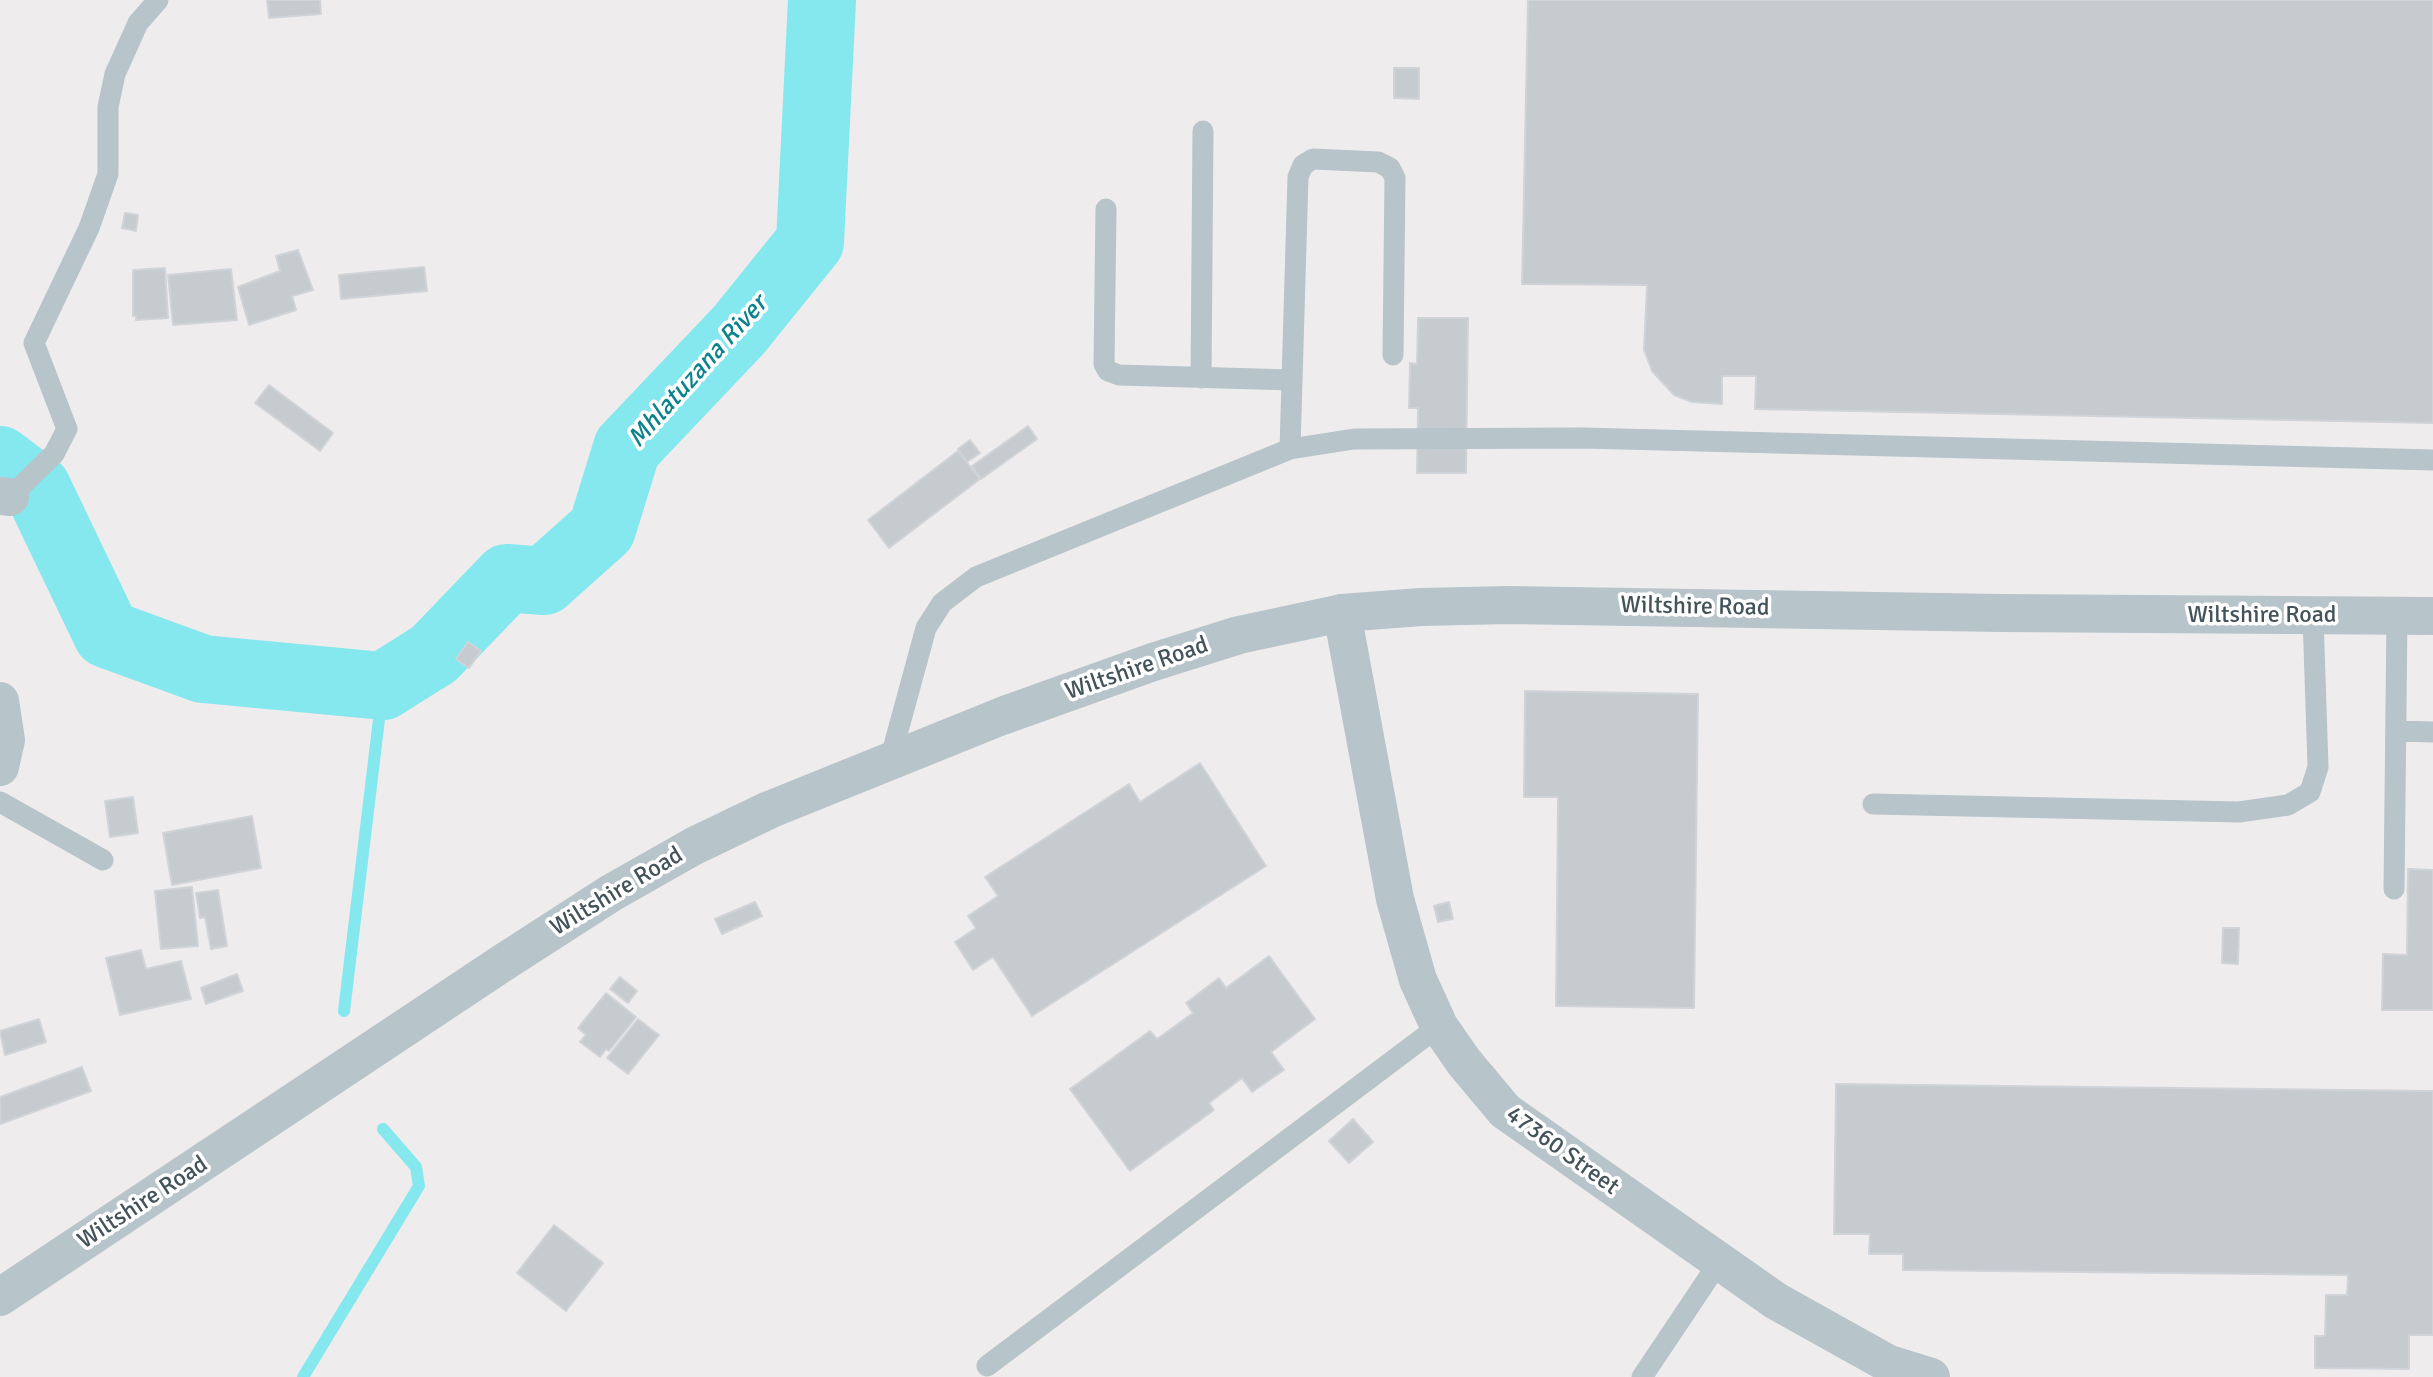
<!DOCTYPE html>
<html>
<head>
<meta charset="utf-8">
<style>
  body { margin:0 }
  canvas { display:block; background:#efeced }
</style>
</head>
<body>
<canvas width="2433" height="1377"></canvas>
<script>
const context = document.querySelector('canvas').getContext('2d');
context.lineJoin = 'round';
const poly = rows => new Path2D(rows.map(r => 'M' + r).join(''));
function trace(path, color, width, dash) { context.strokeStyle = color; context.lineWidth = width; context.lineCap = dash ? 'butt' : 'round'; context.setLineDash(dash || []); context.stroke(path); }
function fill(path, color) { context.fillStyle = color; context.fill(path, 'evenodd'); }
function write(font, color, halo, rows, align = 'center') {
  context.font = font + ' Signika,sans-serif'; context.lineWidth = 7; context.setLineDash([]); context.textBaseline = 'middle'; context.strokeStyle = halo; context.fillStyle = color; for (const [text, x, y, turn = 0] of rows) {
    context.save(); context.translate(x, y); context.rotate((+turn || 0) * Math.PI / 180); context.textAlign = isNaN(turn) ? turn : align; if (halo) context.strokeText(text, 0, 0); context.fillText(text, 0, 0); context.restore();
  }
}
const stream = poly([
  [344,1011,383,686],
  [303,1377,419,1186,416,1167,383,1129]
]);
const river = poly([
  [0,460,37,488,107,634,203,669,383,686,434,654,507,578,544,581,602,529,627,448,739,330,810,242,822,0]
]);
const building = poly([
  [267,0,320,0,321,14,269,18,267,0],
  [1528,0,2433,0,2433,423,1755,409,1756,376,1722,376,1722,404,1692,402,1674,395,1652,371,1644,350,1647,285,1522,284,1528,0],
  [1394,68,1419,68,1419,99,1394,98,1394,68],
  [125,213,138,215,136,231,122,228,125,213],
  [298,250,313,290,292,296,296,310,249,325,238,287,280,271,276,256,298,250],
  [424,267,427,291,341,299,339,275,424,267],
  [165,268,168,318,136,320,136,316,133,316,133,270,165,268],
  [231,269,237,320,173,325,168,275,231,269],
  [1418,318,1468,318,1466,473,1417,473,1418,408,1409,408,1410,363,1417,364,1418,318],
  [269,385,333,433,320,451,255,403,269,385],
  [1028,426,1037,439,981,479,972,466,1028,426],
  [970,440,980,453,967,462,958,449,970,440],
  [958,451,980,479,889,548,868,520,958,451],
  [468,642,481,651,469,668,456,659,468,642],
  [1525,691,1698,694,1694,1008,1556,1006,1558,797,1524,797,1525,691],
  [1200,763,1266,866,1032,1016,993,957,973,970,955,942,976,928,968,916,998,896,985,877,1129,784,1140,802,1200,763],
  [133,797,138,833,110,837,105,801,133,797],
  [252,816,261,868,172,885,163,833,252,816],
  [2408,869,2433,870,2433,1010,2382,1010,2383,954,2407,955,2408,869],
  [192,887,198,946,161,949,155,891,192,887],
  [218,890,227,946,211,949,205,917,200,918,196,893,218,890],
  [755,902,762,916,722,934,715,919,755,902],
  [1449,902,1453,919,1438,922,1434,906,1449,902],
  [2223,928,2239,928,2238,964,2222,963,2223,928],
  [141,950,146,969,181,961,191,999,120,1015,106,958,141,950],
  [1269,956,1315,1019,1271,1052,1284,1070,1252,1092,1242,1078,1209,1103,1214,1110,1130,1171,1070,1089,1150,1031,1157,1039,1193,1013,1186,1003,1219,978,1226,988,1269,956],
  [237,974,243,991,206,1004,201,988,237,974],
  [620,977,637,991,628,1003,610,989,620,977],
  [606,993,636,1017,609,1051,606,1049,600,1057,580,1042,586,1035,578,1028,606,993],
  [39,1019,46,1042,5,1055,0,1031,39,1019],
  [638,1019,659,1035,628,1074,607,1058,638,1019],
  [82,1067,91,1091,0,1124,0,1097,82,1067],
  [1836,1084,2433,1091,2433,1335,2409,1335,2409,1369,2315,1368,2315,1336,2325,1336,2326,1295,2347,1295,2348,1275,1903,1270,1903,1254,1869,1254,1870,1234,1834,1234,1836,1084],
  [1353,1119,1373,1142,1349,1163,1329,1141,1353,1119],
  [554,1225,603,1263,566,1311,517,1273,554,1225]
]);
const service = poly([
  [1106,209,1104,364,1108,371,1119,375,1292,380],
  [1201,378,1203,131],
  [1290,449,1298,177,1303,165,1313,159,1378,162,1390,168,1395,178,1393,355],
  [10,497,54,454,67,429,34,343,89,228,108,174,108,107,115,74,138,23,158,0],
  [2396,731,2433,732],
  [890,760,926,628,942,603,976,577,1290,449,1354,439,1583,438,2433,460],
  [0,802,103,860],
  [1873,804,2239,812,2288,805,2310,792,2318,767,2313,616],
  [2394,889,2397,616],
  [987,1366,1439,1026],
  [1642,1377,1719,1262]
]);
const minor = poly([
  [0,496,10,497],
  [1342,613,1395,899,1418,980,1439,1026,1464,1062,1505,1111,1776,1301,1889,1364,1931,1377],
  [0,701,6,740,0,767]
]);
const tertiary = poly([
  [0,1297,504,962,611,893,694,846,769,810,1002,716,1153,662,1239,635,1342,613,1421,607,1508,605,2001,613,2433,616]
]);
const streetNames = [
  ["Wiltshire Road",1695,607,1],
  ["Wiltshire Road",2262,616],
  ["Wiltshire Road",1137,669,-19],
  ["Wiltshire Road",617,892,-31],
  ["47360 Street",1562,1151,36],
  ["Wiltshire Road",143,1203,-33]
];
const waterNames = [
  ["Mhlatuzana River",698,372,-48]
];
trace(stream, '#84e8ee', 12);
trace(river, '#84e8ee', 68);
fill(building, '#c6cbd0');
trace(building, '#d0d4d9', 2);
trace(service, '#b7c4ca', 21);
trace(minor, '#b7c4ca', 38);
trace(tertiary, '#b7c4ca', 38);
write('24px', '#44535a', '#fff', streetNames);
write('italic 26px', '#0a838b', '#fff', waterNames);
</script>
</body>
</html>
